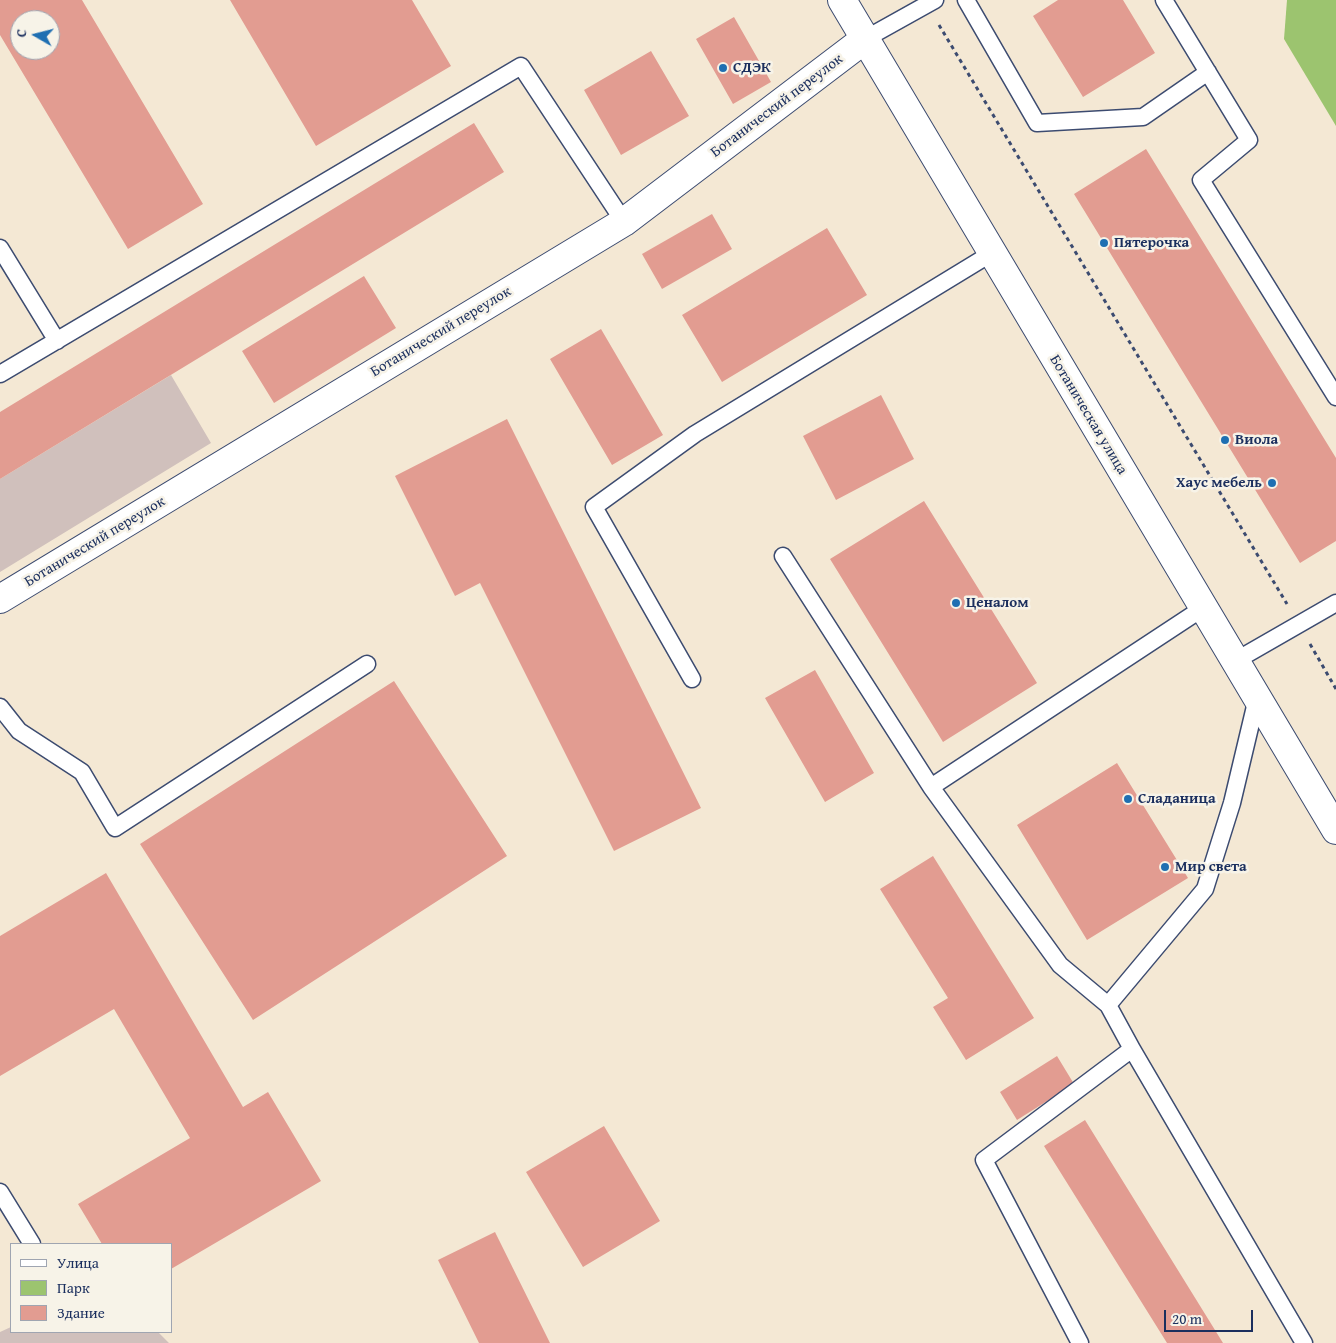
<!DOCTYPE html>
<html>
<head>
<meta charset="utf-8">
<style>
  body { margin:0 }
  #map { position:relative; width:1336px; height:1343px; overflow:hidden; background:#f4e8d4; font-family:"Gentium Book Plus",serif }
  canvas { display:block }
  .legend { position:absolute; left:10px; top:1243px; width:162px; height:90px; box-sizing:border-box; background:#f7f3e8; border:1px solid #9fa5b1; margin:0; padding:6px 9px; list-style:none; font-size:15px; color:#1b2f5e }
  .legend li { display:flex; align-items:center; gap:10px; height:25px }
  .legend b { width:25px; border:1px solid #9fa5b1 }
  .north { position:absolute; left:10px; top:10px; width:50px; height:50px; box-sizing:border-box; background:#f7f3e8; border:1px solid #9fa5b1; border-radius:50%; rotate:278deg; font-size:14px; font-weight:700; line-height:20px; text-align:center; color:#1b2f5e }
  .north::after { content:''; display:block; margin:auto; width:18px; height:22px; background:#1f6fb2; clip-path:polygon(50% 0,100% 100%,50% 72%,0 100%) }
  .scale { position:absolute; left:1164px; top:1310px; width:89px; height:22px; box-sizing:border-box; border:2px solid #1b2f5e; border-top:0; padding-left:6px; font-size:15px; line-height:18px; white-space:nowrap; color:#1b2f5e; -webkit-text-stroke:4px #f7f3e8; paint-order:stroke }
</style>
</head>
<body>
<div id="map">
<canvas width="1336" height="1343"></canvas>
<ul class="legend">
<li><b style="height:6px;background:#fff"></b>Улица</li>
<li><b style="height:14px;background:#9cc46f"></b>Парк</li>
<li><b style="height:14px;background:#e29c91"></b>Здание</li>
</ul>
<div class="north">С</div>
<div class="scale">20 m</div>
</div>
<script>
const context = document.querySelector('canvas').getContext('2d');
context.lineJoin = 'round';
function fill(path, color) { context.fillStyle = color; context.fill(path, 'evenodd'); }
const poly = rows => new Path2D(rows.map(r => 'M' + r).join(''));
function trace(path, color, width, dash) { context.strokeStyle = color; context.lineWidth = width; context.lineCap = dash ? 'butt' : 'round'; context.setLineDash(dash || []); context.stroke(path); }
function write(font, color, halo, rows, align = 'center') {
  context.font = font + ' "Gentium Book Plus",serif'; context.lineWidth = 5; context.setLineDash([]); context.textBaseline = 'middle'; context.strokeStyle = halo; context.fillStyle = color; for (const [text, x, y, turn = 0] of rows) {
    context.save(); context.translate(x, y); context.rotate((+turn || 0) * Math.PI / 180); context.textAlign = isNaN(turn) ? turn : align; if (halo) context.strokeText(text, 0, 0); context.fillText(text, 0, 0); context.restore();
  }
}
const industrial = poly([
  [171,375,211,443,0,572,0,479],
  [11,1327,11,1332,158,1332,169,1343,0,1343,0,1332]
]);
const green = poly([
  [1287,0,1336,0,1336,126,1284,39]
]);
const building = poly([
  [0,0,82,0,203,204,128,249,0,35],
  [20,20,50,20,50,50,20,50],
  [230,0,412,0,451,66,316,146],
  [1058,0,1123,0,1155,53,1083,97,1033,16],
  [734,17,771,82,733,104,696,39],
  [651,51,689,116,621,155,584,90],
  [474,123,504,172,0,479,0,412],
  [1146,149,1336,458,1336,541,1300,563,1074,194],
  [712,214,732,249,662,289,642,254],
  [827,228,867,295,722,382,682,315],
  [364,276,396,328,274,403,242,351],
  [601,329,663,435,612,465,550,359],
  [881,395,914,459,836,500,803,436],
  [507,419,701,808,614,851,480,583,455,596,395,476],
  [924,501,1037,683,943,742,830,559],
  [815,670,874,773,825,802,765,698],
  [394,681,507,856,253,1020,140,844],
  [1117,763,1188,878,1087,940,1017,825],
  [933,856,1034,1018,966,1060,933,1007,948,998,880,889],
  [106,873,243,1107,268,1092,321,1181,171,1269,171,1244,102,1244,78,1204,190,1138,114,1009,0,1076,0,936],
  [1057,1056,1074,1084,1017,1120,1000,1092],
  [1085,1120,1223,1343,1167,1343,1044,1146],
  [604,1126,660,1221,583,1267,526,1172],
  [495,1232,550,1343,479,1343,438,1260]
]);
const path = poly([
  [939,25,1287,604],
  [1310,644,1336,689]
]);
const service = poly([
  [966,0,1037,123,1143,117,1208,72],
  [1164,0,1249,140,1201,180,1336,397],
  [865,39,935,0],
  [0,248,57,341],
  [0,374,521,66,624,222],
  [783,556,931,787,1203,608],
  [1235,661,1336,603],
  [692,679,594,507,695,434,992,253],
  [1257,698,1232,803,1205,889,1108,1005,1132,1049,1304,1343],
  [0,707,19,731,82,772,115,828,367,664],
  [931,787,1060,965,1108,1005],
  [0,1192,32,1244],
  [1080,1343,984,1160,1132,1049]
]);
const minor = poly([
  [0,599,624,222,865,39]
]);
const tertiary = poly([
  [842,0,1336,830]
]);
const markers = [
  [723,68,5,"#1f6fb2"],
  [1104,243,5,"#1f6fb2"],
  [1225,440,5,"#1f6fb2"],
  [1272,483,5,"#1f6fb2"],
  [956,603,5,"#1f6fb2"],
  [1128,799,5,"#1f6fb2"],
  [1165,867,5,"#1f6fb2"]
];
const poiNames = [
  ["СДЭК",733,68],
  ["Пятерочка",1114,243],
  ["Виола",1235,440],
  ["Хаус мебель",1262,483,"right"],
  ["Ценалом",966,603],
  ["Сладаница",1138,799],
  ["Мир света",1175,867]
];
const streetNames = [
  ["Ботанический переулок",777,106,-37],
  ["Ботанический переулок",441,332,-31],
  ["Ботаническая улица",1088,415,59],
  ["Ботанический переулок",95,542,-31]
];
fill(industrial, '#d0c0bc');
fill(green, '#9cc46f');
fill(building, '#e29c91');
trace(service, '#3c4b70', 19);
trace(minor, '#3c4b70', 30);
trace(tertiary, '#3c4b70', 30);
trace(path, '#3c4b70', 3, [4, 4]);
trace(service, '#fff', 16);
trace(minor, '#fff', 28);
trace(tertiary, '#fff', 28);
for (const [x, y, r, color] of markers) { const dot = new Path2D(); dot.arc(x, y, r, 0, 2 * Math.PI); context.fillStyle = color; context.fill(dot); trace(dot, '#f7f3e8', 2); }
write('bold 15px', '#1b2f5e', '#f7f3e8', poiNames, 'left');
write('15px', '#1b2f5e', '#f7f3e8', streetNames);
</script>
</body>
</html>
